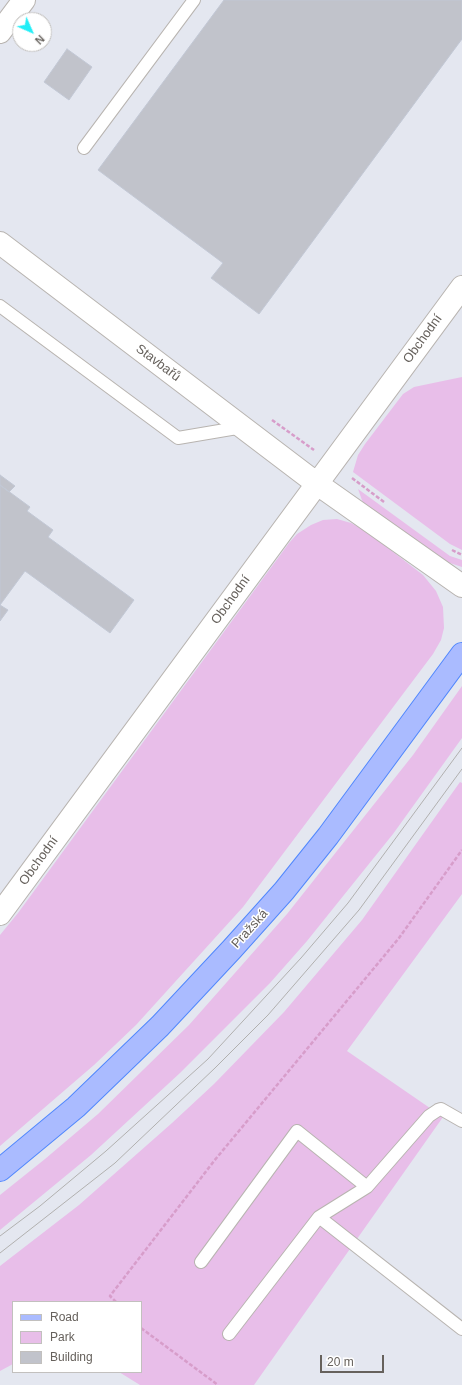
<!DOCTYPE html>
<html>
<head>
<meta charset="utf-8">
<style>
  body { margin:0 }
  #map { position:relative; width:462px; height:1385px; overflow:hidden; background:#e4e7f0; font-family:Helvetica,sans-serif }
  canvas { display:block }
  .legend { position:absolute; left:12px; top:1301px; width:130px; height:72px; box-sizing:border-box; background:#fff; border:1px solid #c2c0be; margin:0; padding:5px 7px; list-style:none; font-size:12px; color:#66615c }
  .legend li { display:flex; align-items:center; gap:8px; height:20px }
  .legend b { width:20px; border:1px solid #c2c0be }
  .north { position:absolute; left:12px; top:12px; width:40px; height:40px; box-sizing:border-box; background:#fff; border:1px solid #c2c0be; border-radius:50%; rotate:135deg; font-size:11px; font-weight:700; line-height:16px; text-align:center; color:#66615c }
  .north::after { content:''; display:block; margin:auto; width:14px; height:18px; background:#22eef7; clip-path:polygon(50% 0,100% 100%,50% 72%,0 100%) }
  .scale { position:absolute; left:320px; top:1355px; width:64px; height:18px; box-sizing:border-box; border:2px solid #66615c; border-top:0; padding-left:5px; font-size:12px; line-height:14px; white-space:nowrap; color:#66615c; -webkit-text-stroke:3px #fff; paint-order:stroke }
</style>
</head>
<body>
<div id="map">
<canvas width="462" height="1385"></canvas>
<ul class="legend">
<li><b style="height:5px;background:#abf"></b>Road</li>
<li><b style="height:11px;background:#e8bee9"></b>Park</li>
<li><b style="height:11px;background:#c1c3cb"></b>Building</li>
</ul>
<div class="north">N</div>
<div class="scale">20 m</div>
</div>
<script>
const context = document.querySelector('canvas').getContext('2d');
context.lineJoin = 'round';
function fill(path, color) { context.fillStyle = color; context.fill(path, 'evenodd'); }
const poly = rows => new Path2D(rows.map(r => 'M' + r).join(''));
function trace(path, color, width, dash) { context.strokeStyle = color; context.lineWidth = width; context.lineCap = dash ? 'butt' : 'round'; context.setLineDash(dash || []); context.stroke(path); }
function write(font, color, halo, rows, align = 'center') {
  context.font = font + ' Helvetica,sans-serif'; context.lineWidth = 3; context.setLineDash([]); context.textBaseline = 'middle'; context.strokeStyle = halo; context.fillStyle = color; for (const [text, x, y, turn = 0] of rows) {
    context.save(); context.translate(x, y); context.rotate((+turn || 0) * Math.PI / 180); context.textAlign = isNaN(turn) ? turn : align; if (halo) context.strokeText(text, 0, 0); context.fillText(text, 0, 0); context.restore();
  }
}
const green = poly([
  [462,377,462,550,450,544,353,472,358,455,365,444,403,394,414,387],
  [358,489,450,556,462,560,462,567,444,561,363,503],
  [337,519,351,523,366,531,423,575,436,591,443,607,444,628,441,640,433,654,243,907,136,1025,94,1065,0,1146,0,935,18,913,289,543,297,534,311,525,323,520],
  [462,686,462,738,393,834,307,941,270,983,180,1073,91,1155,0,1230,0,1195,45,1159,98,1114,189,1025,287,914,413,755],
  [460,782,462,783,462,894,347,1051,443,1117,254,1385,140,1385,119,1372,141,1372,141,1302,13,1302,13,1364,0,1371,0,1266,79,1205,172,1123,214,1084,284,1012,362,920]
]);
const building = poly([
  [224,0,462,0,462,39,259,314,211,278,223,263,98,170,224,0],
  [67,49,92,67,69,100,44,82,67,49],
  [0,475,15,486,9,492,0,485,0,475],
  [0,485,30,507,27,511,53,530,48,537,134,600,110,633,25,571,0,605,0,485],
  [0,605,8,610,0,621,0,605]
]);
const path = poly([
  [272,420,314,450],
  [352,478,384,502],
  [452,550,462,555],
  [116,1302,110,1296,214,1161,399,938,462,850],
  [141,1328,218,1385]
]);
const service = poly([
  [84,148,194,0],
  [0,306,178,438,243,427],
  [319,1217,462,1329],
  [201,1262,297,1131,367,1187],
  [229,1334,319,1217,367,1187,429,1116,438,1110,441,1109,462,1121]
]);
const minor = poly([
  [0,32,24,0],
  [0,243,316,483,462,586],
  [0,914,462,287]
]);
const primary = poly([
  [0,1170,76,1107,160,1026,232,949,284,891,328,836,462,654]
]);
const tram = poly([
  [0,1236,40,1206,106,1151,208,1059,301,958,348,903,462,748],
  [0,1253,115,1163,215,1068,268,1015,359,910,462,769]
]);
const streetNames = [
  ["Obchodní",423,339,-54],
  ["Stavbařů",158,363,37],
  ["Obchodní",231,600,-54],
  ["Obchodní",39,861,-54],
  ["Pražská",250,929,-48]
];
fill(green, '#e8bee9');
fill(building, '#c1c3cb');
trace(building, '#c2c8d5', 1);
trace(service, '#b8b4b0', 14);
trace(minor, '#b8b4b0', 24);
trace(primary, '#5087fd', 24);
trace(path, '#d79dca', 2.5, [4, 2]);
trace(service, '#fff', 12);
trace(minor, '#fff', 22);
trace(primary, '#abf', 22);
trace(tram, '#b1b0af', 1);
write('13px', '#66615c', '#fff', streetNames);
</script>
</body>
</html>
